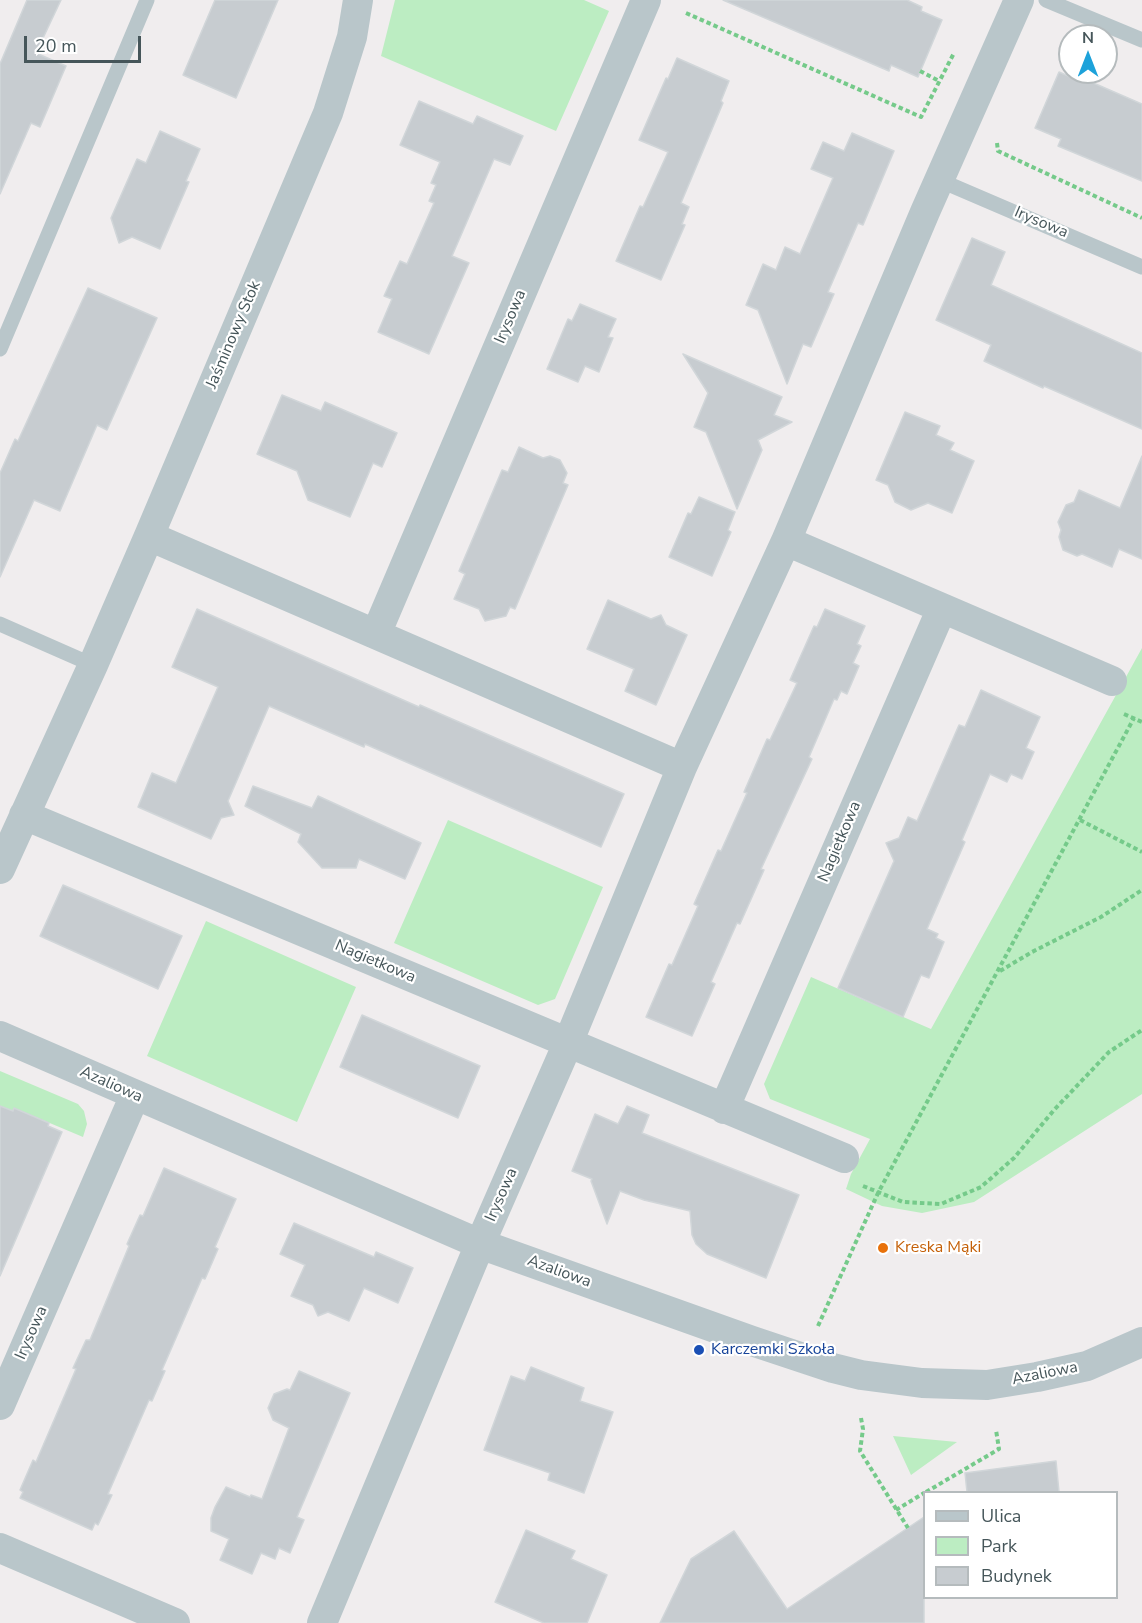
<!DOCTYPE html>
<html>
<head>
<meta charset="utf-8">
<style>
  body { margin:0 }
  #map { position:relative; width:1142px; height:1623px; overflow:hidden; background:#f0edee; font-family:"Nunito Sans",sans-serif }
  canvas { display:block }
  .legend { position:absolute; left:923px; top:1491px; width:195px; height:108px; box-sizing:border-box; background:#fff; border:2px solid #b5bbbd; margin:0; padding:8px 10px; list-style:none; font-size:18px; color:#46565a }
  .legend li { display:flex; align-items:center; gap:12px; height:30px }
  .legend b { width:30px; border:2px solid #b5bbbd }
  .north { position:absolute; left:1058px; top:24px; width:60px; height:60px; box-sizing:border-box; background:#fff; border:2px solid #b5bbbd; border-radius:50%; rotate:0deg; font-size:16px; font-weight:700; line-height:24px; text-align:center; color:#46565a }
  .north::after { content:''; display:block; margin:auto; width:21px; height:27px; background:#1da2da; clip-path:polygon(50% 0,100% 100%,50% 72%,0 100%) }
  .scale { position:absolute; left:24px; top:36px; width:117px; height:27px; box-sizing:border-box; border:3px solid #46565a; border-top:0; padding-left:8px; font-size:18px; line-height:21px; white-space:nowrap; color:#46565a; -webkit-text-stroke:4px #fff; paint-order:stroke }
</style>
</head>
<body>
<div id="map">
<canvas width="1142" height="1623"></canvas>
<ul class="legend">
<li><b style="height:8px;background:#b9c6ca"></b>Ulica</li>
<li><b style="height:16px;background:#bcedc2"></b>Park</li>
<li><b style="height:16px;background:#c7ccd0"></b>Budynek</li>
</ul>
<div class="north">N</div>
<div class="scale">20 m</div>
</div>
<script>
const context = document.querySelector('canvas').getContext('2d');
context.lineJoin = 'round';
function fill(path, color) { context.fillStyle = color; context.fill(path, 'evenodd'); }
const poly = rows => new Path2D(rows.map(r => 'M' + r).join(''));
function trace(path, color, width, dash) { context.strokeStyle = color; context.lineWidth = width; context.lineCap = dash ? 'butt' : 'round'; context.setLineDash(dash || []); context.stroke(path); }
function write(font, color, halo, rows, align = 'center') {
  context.font = font + ' "Nunito Sans",sans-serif'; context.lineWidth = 4.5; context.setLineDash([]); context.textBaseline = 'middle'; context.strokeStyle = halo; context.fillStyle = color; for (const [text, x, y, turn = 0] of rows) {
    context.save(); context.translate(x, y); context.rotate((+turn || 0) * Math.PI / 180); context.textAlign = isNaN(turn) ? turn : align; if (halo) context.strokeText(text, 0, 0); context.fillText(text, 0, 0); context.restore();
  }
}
const green = poly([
  [395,0,584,0,609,11,556,131,381,56],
  [1142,648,1142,1094,974,1202,922,1213,882,1206,846,1189,851,1174,870,1139,770,1099,764,1084,811,977,931,1029],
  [448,820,603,887,555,999,538,1005,394,943],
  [206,921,356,987,297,1122,147,1056],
  [0,1071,78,1104,84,1111,87,1124,83,1137,14,1108,13,1111,0,1106],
  [893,1436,957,1442,911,1475]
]);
const building = poly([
  [27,0,61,0,36,53,66,66,40,127,31,123,0,194,0,64,27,0],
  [215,0,278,0,236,98,183,75,215,0],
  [723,0,907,0,922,7,921,11,942,20,918,77,891,65,889,71,723,0],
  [677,58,729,81,721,101,723,103,681,203,689,207,682,224,685,225,661,280,616,261,640,206,643,207,668,152,639,140,666,78,668,79,677,58],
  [1059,72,1080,81,1082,78,1142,104,1142,181,1058,146,1061,139,1035,128,1059,72],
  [419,101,473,124,477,116,523,136,510,165,494,159,452,256,469,263,429,354,378,332,392,299,384,296,400,261,407,264,434,203,429,201,436,185,431,183,440,162,400,145,419,101],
  [160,131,200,149,186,181,189,182,160,249,132,237,119,243,111,218,137,159,146,163,160,131],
  [852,133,894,151,863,225,858,223,828,292,834,294,811,347,803,344,787,384,758,310,746,305,763,264,776,270,785,247,800,254,833,178,811,169,823,142,844,151,852,133],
  [972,238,1005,252,991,285,1142,353,1142,429,1044,386,1043,388,984,361,991,345,936,320,972,238],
  [88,288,157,318,107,430,97,425,60,511,34,500,0,577,0,473,15,439,18,441,88,288],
  [580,304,616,319,608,337,613,338,599,372,585,366,578,382,547,369,568,319,572,321,580,304],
  [683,354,782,397,774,415,792,422,758,440,762,450,737,509,706,432,694,427,708,393,683,354],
  [282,395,321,411,325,402,397,433,382,467,373,463,350,517,308,500,297,471,257,454,282,395],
  [905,412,940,426,936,435,954,443,950,450,974,461,952,513,928,503,911,510,895,502,888,485,876,480,905,412],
  [519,447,543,458,550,456,560,460,567,473,563,483,568,485,515,609,510,607,506,616,485,621,479,609,454,599,465,574,459,571,502,470,508,472,519,447],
  [1142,456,1142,559,1119,549,1112,567,1082,554,1077,556,1063,550,1059,537,1061,530,1058,522,1066,505,1074,502,1079,490,1120,508,1142,456],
  [699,497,735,512,728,530,731,532,712,576,669,557,688,513,691,514,699,497],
  [608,600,651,619,661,615,666,625,687,635,656,705,625,691,634,669,587,649,608,600],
  [197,609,419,707,420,705,624,794,601,847,365,744,364,747,269,706,228,801,234,815,221,818,211,839,138,807,152,773,176,783,218,687,172,667,197,609],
  [825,609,865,626,857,644,861,646,853,663,859,666,847,694,841,691,837,700,834,699,809,757,812,759,761,869,764,870,740,924,737,923,711,982,715,984,692,1036,646,1017,669,964,672,965,698,906,694,904,718,850,721,851,747,793,744,792,767,739,770,740,797,683,790,680,814,626,817,627,825,609],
  [981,690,1040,717,1026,748,1034,752,1022,779,1011,774,1007,782,990,774,962,840,965,842,927,929,938,934,936,938,944,942,929,978,921,975,903,1017,838,988,894,861,886,843,899,838,908,817,917,821,959,725,965,727,981,690],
  [253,786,312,808,318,796,421,843,405,879,359,859,356,868,322,868,298,842,301,834,245,806,253,786],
  [63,885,182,936,158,989,40,936,63,885],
  [362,1015,480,1066,458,1118,340,1067,362,1015],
  [0,1106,13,1111,14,1108,49,1123,48,1126,62,1132,0,1276,0,1106],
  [627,1106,649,1115,642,1133,799,1195,766,1278,707,1254,696,1244,692,1235,690,1211,644,1200,620,1191,607,1224,591,1181,592,1179,572,1171,595,1114,618,1124,627,1106],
  [164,1168,236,1199,215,1247,218,1249,205,1279,202,1278,162,1370,165,1371,152,1401,149,1400,108,1494,112,1495,98,1525,95,1523,92,1530,20,1498,23,1492,20,1490,33,1460,36,1462,76,1369,73,1368,86,1340,90,1340,129,1246,127,1244,140,1215,143,1216,164,1168],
  [294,1223,374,1257,376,1252,413,1268,398,1303,364,1288,349,1321,328,1312,318,1316,313,1305,291,1296,305,1265,280,1254,294,1223],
  [531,1367,584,1388,580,1401,613,1412,584,1493,548,1480,550,1473,484,1450,511,1376,525,1381,531,1367],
  [299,1371,350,1393,297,1517,304,1520,290,1553,279,1548,275,1559,261,1553,252,1574,220,1560,229,1539,211,1531,211,1518,215,1507,226,1487,250,1497,251,1495,262,1499,289,1428,273,1420,268,1408,274,1394,287,1389,290,1390,299,1371],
  [1056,1461,1059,1492,967,1492,965,1473,1056,1461],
  [924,1517,924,1623,660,1623,691,1559,734,1531,787,1609,924,1517],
  [526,1530,575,1551,571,1559,607,1575,587,1623,544,1623,495,1602,526,1530]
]);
const path = poly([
  [686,13,921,117,954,53],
  [920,71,939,81],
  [997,143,998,151,1142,218],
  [1124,714,1142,722],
  [1080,820,1142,852],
  [1000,971,1032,952,1101,917,1142,890],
  [863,1186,903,1202,941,1204,981,1187,1014,1158,1054,1110,1109,1052,1142,1030],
  [818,1326,878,1193,1134,718],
  [861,1418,863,1429,860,1451,908,1528],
  [926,1492,999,1449,996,1430],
  [896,1510,924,1493]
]);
const lane = poly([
  [1046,0,1142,40],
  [939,180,1142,267],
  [0,349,147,0],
  [0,624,93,665]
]);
const street = poly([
  [149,536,682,767],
  [786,541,1112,681],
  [376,634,646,0],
  [24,815,844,1158],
  [0,869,93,665,149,536,328,113,352,37,358,0],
  [0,1036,480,1244,752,1341,833,1368,861,1375,922,1383,987,1385,1037,1377,1087,1366,1142,1342],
  [724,1109,942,608],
  [0,1405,135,1095],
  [0,1548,175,1623],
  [322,1623,480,1244,568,1043,682,767,786,541,925,212,1019,0]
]);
const markers = [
  [883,1248,6,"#e8710a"],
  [699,1350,6,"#1a4fb4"]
];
const streetNames = [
  ["Irysowa",1041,223,23],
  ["Irysowa",511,317,-67],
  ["Jaśminowy Stok",234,335,-67],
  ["Nagietkowa",840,842,-67],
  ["Nagietkowa",375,962,23],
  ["Azaliowa",111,1085,24],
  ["Irysowa",502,1195,-66],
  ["Azaliowa",559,1272,20],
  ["Irysowa",32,1333,-66],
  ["Azaliowa",1045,1374,-11]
];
const foodNames = [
  ["Kreska Mąki",895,1248]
];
const transitNames = [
  ["Karczemki Szkoła",711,1350]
];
fill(green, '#bcedc2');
fill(building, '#c7ccd0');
trace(building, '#d1d6d9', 1.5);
trace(path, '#75ca8a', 4, [4.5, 3]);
trace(lane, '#b9c6ca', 15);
trace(street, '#b9c6ca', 30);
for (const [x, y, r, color] of markers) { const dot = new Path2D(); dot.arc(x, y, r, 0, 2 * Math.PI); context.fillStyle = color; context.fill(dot); trace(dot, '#fff', 2); }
write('16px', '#46565a', '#fff', streetNames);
write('16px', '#c56008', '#fff', foodNames, 'left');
write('16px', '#164399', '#fff', transitNames, 'left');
</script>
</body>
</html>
